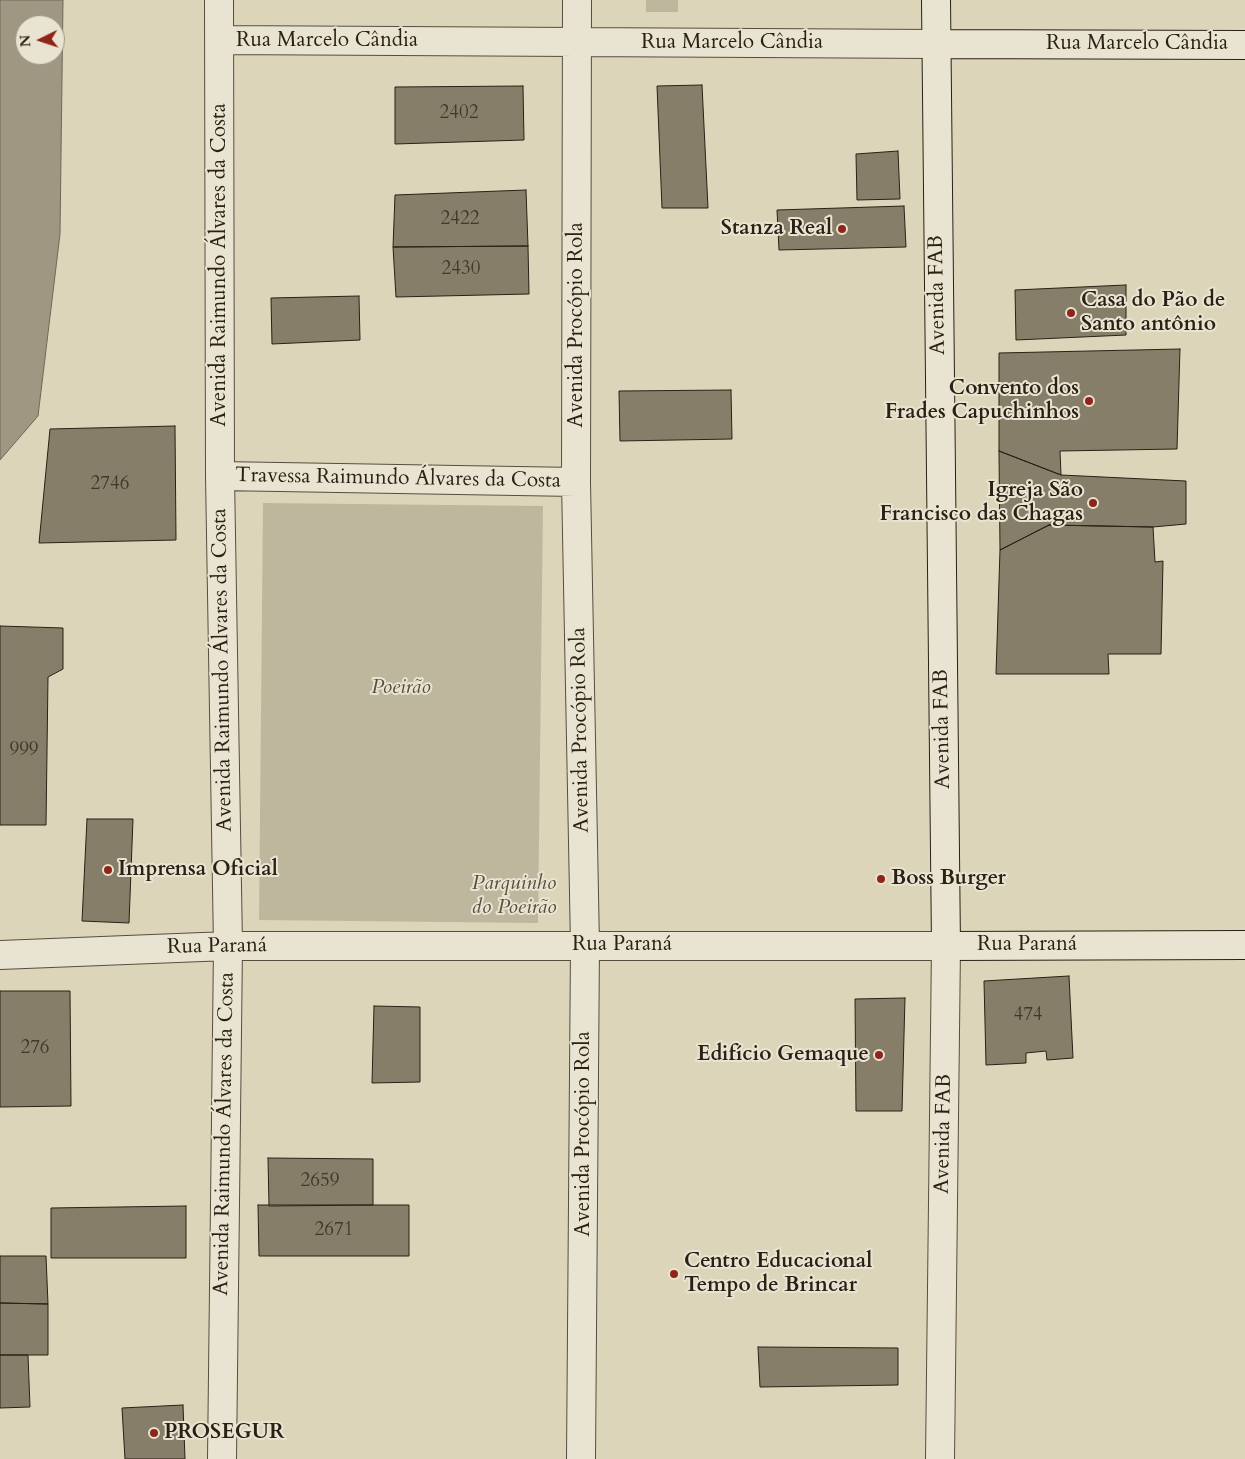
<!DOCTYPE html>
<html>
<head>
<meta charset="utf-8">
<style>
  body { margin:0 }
  #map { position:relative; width:1245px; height:1459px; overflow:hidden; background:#ddd5ba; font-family:Cardo,serif }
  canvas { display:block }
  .north { position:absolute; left:15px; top:15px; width:50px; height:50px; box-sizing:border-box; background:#e9e4d2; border:1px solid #9d9686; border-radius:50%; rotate:266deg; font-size:14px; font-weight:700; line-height:20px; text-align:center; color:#2a2014 }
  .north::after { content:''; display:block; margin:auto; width:18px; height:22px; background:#8f2418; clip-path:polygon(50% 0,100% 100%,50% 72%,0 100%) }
</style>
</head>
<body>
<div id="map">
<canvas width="1245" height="1459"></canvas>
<div class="north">N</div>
</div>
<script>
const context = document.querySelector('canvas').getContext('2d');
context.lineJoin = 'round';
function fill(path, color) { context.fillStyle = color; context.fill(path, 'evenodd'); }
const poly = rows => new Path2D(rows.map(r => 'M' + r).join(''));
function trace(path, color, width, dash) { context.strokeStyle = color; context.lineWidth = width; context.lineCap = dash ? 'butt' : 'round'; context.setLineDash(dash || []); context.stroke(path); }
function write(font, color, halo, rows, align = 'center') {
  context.font = font + ' Cardo,serif'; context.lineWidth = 4; context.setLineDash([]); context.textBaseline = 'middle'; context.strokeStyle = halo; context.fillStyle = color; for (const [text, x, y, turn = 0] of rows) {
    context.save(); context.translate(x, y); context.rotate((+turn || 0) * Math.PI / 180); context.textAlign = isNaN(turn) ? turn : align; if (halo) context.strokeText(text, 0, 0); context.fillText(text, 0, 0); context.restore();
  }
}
const green = poly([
  [646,0,792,0,678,0,678,12,646,12],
  [263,503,543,506,538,923,259,920]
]);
const water = poly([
  [0,0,63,0,60,234,38,416,0,460,0,0],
  [25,25,55,25,55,55,25,55,25,25]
]);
const building = poly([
  [702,85,708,208,662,208,657,86,702,85],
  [523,86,524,140,395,144,395,87,523,86],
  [898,151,900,199,857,200,856,154,898,151],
  [526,190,528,246,393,247,395,195,526,190],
  [904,206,906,247,779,250,777,210,904,206],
  [528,246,529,294,396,297,393,247,528,246],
  [1126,285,1126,335,1016,340,1015,290,1126,285],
  [359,296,360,340,272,344,271,298,359,296],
  [1180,349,1177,449,1060,451,1061,475,999,451,999,353,1180,349],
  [731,390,732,439,620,441,619,391,731,390],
  [175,426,176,540,39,543,50,429,175,426],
  [999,451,1061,475,1186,481,1186,524,1153,527,1049,525,1000,550,999,451],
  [1049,525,1153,527,1155,562,1163,561,1161,654,1108,654,1109,674,996,674,1000,550,1049,525],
  [0,626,63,628,63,669,48,677,46,825,0,825,0,626],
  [87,819,133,819,129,923,82,921,87,819],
  [1069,976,1073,1058,1047,1060,1046,1051,1026,1053,1026,1063,986,1065,984,981,1069,976],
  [0,991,70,991,71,1106,0,1107,0,991],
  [905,998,902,1111,856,1111,855,999,905,998],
  [374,1006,420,1007,420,1082,372,1083,374,1006],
  [268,1158,373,1159,373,1205,269,1206,268,1158],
  [258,1205,409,1205,409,1256,259,1256,258,1205],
  [186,1206,186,1258,51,1258,51,1208,186,1206],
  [0,1256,46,1256,48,1304,0,1303,0,1256],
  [0,1303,48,1304,48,1355,0,1355,0,1303],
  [758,1347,898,1348,898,1385,760,1387,758,1347],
  [0,1355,28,1355,30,1407,0,1408,0,1355],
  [183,1405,185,1459,125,1459,122,1408,183,1405]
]);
const street = poly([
  [219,0,220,476,228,946,222,1459],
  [577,0,576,482,585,945,581,1459],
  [219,40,935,44],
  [220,476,576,482],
  [0,955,228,946,946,946,940,1459]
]);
const secondary = poly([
  [936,0,946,946,1245,945],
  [935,44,1245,45]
]);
const markers = [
  [842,229,5,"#8f2418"],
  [1071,313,5,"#8f2418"],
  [1089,401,5,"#8f2418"],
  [1093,503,5,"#8f2418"],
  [108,870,5,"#8f2418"],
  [881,879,5,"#8f2418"],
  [879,1055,5,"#8f2418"],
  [674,1274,5,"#8f2418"],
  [154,1433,5,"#8f2418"]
];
const numberNames = [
  ["2402",459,114],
  ["2422",460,220],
  ["2430",461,270],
  ["2746",110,485],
  ["999",24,751],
  ["474",1028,1016],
  ["276",35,1049],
  ["2659",320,1182],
  ["2671",334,1231]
];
const streetNames = [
  ["Rua Marcelo Cândia",327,41],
  ["Rua Marcelo Cândia",732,43],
  ["Rua Marcelo Cândia",1137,44],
  ["Avenida Raimundo Álvares da Costa",220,265,-90],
  ["Avenida FAB",938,295,-91],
  ["Avenida Procópio Rola",577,325,-90],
  ["Travessa Raimundo Álvares da Costa",398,479,1],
  ["Avenida Raimundo Álvares da Costa",223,670,-91],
  ["Avenida FAB",943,729,-91],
  ["Avenida Procópio Rola",581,730,-91],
  ["Rua Paraná",622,945],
  ["Rua Paraná",1027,945],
  ["Rua Paraná",217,947,-1],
  ["Avenida Raimundo Álvares da Costa",225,1134,-89],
  ["Avenida Procópio Rola",584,1134,-90],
  ["Avenida FAB",944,1134,-89]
];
const poiNames = [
  ["Stanza Real",832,229,"right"],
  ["Casa do Pão de",1081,301],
  ["Santo antônio",1081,325],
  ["Convento dos",1079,389,"right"],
  ["Frades Capuchinhos",1079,413,"right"],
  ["Igreja São",1083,491,"right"],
  ["Francisco das Chagas",1083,515,"right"],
  ["Imprensa Oficial",118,870],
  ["Boss Burger",891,879],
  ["Edifício Gemaque",869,1055,"right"],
  ["Centro Educacional",684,1262],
  ["Tempo de Brincar",684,1286],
  ["PROSEGUR",164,1433]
];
const parkNames = [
  ["Poeirão",401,688],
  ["Parquinho",514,884],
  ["do Poeirão",514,908]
];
fill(green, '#bfb69e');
fill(water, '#a09782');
trace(water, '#716756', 1);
fill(building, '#877e6a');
trace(building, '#2a2014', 1);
trace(street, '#574d3e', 30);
trace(secondary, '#2a2014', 30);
trace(street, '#e9e4d2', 28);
trace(secondary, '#e9e4d2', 28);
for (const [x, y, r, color] of markers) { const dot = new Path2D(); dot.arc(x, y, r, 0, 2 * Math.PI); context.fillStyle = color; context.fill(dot); trace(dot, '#e9e4d2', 2); }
write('19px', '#41382a', null, numberNames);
write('21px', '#2a2014', '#e9e4d2', streetNames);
write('bold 21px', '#2a2014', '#e9e4d2', poiNames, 'left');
write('italic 21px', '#574d3d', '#e9e4d2', parkNames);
</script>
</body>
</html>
